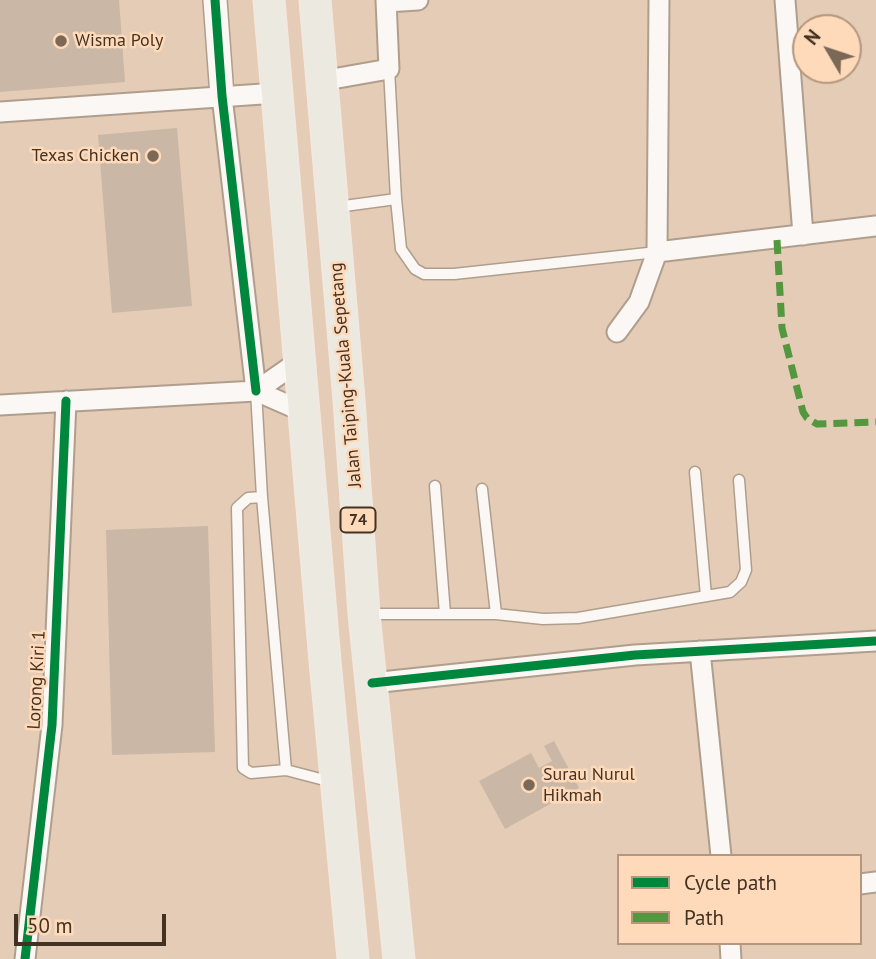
<!DOCTYPE html>
<html>
<head>
<meta charset="utf-8">
<style>
  body { margin:0 }
  #map { position:relative; width:876px; height:959px; overflow:hidden; background:#e4ccb7; font-family:"PT Sans",sans-serif }
  canvas { display:block }
  .legend { position:absolute; left:617px; top:854px; width:245px; height:91px; box-sizing:border-box; background:#ffdaba; border:2px solid #b4977d; margin:0; padding:9px 12px; list-style:none; font-size:21px; color:#433222 }
  .legend li { display:flex; align-items:center; gap:14px; height:35px }
  .legend b { width:35px; border:2px solid #b4977d }
  .north { position:absolute; left:792px; top:14px; width:70px; height:70px; box-sizing:border-box; background:#ffdaba; border:2px solid #b4977d; border-radius:50%; rotate:309deg; font-size:19px; font-weight:700; line-height:28px; text-align:center; color:#433222 }
  .north::after { content:''; display:block; margin:auto; width:24px; height:32px; background:#7b6856; clip-path:polygon(50% 0,100% 100%,50% 72%,0 100%) }
  .scale { position:absolute; left:14px; top:914px; width:152px; height:32px; box-sizing:border-box; border:4px solid #433222; border-top:0; padding-left:9px; font-size:21px; line-height:24px; white-space:nowrap; color:#433222; -webkit-text-stroke:5px #ffdaba; paint-order:stroke }
</style>
</head>
<body>
<div id="map">
<canvas width="876" height="959"></canvas>
<ul class="legend">
<li><b style="height:9px;background:#00873e"></b>Cycle path</li>
<li><b style="height:9px;background:#53973e"></b>Path</li>
</ul>
<div class="north">N</div>
<div class="scale">50 m</div>
</div>
<script>
const context = document.querySelector('canvas').getContext('2d');
context.lineJoin = 'round';
function fill(path, color) { context.fillStyle = color; context.fill(path, 'evenodd'); }
const poly = rows => new Path2D(rows.map(r => 'M' + r).join(''));
function trace(path, color, width, dash) { context.strokeStyle = color; context.lineWidth = width; context.lineCap = dash ? 'butt' : 'round'; context.setLineDash(dash || []); context.stroke(path); }
function write(font, color, halo, rows, align = 'center') {
  context.font = font + ' "PT Sans",sans-serif'; context.lineWidth = 5; context.setLineDash([]); context.textBaseline = 'middle'; context.strokeStyle = halo; context.fillStyle = color; for (const [text, x, y, turn = 0] of rows) {
    context.save(); context.translate(x, y); context.rotate((+turn || 0) * Math.PI / 180); context.textAlign = isNaN(turn) ? turn : align; if (halo) context.strokeText(text, 0, 0); context.fillText(text, 0, 0); context.restore();
  }
}
const building = poly([
  [0,0,119,0,125,82,0,92],
  [177,128,192,306,112,313,98,135],
  [208,526,215,752,112,755,106,530],
  [554,741,579,788,505,829,479,781,531,753,539,768,552,761,544,746]
]);
const service = poly([
  [389,69,396,199,401,249,415,269,424,274,454,274,657,252],
  [337,207,396,199],
  [256,391,262,497,286,770,332,782],
  [695,472,706,596],
  [435,486,445,614],
  [482,489,496,614,543,619,578,618,730,592,741,582,746,570,739,480],
  [262,497,248,498,237,508,243,768,251,773,286,770],
  [368,614,496,614]
]);
const minor = poly([
  [785,0,803,235],
  [386,2,418,0],
  [321,81,389,69,386,0],
  [222,96,256,391],
  [0,112,277,93],
  [657,252,876,226],
  [617,332,639,302,657,252,659,0],
  [256,391,299,361],
  [0,405,256,391,304,412],
  [700,651,721,856],
  [372,683,635,655,876,641],
  [860,884,876,882],
  [730,943,731,959],
  [25,959,52,725,66,401]
]);
const tertiary = poly([
  [215,0,222,96]
]);
const primary = poly([
  [269,0,325,661,353,959],
  [315,0,349,400,364,614,399,959]
]);
const quiet = poly([
  [777,240,782,328,803,412,807,418,817,424,876,422]
]);
const cycleway = poly([
  [215,0,222,96,256,391],
  [372,683,635,655,876,641],
  [25,959,52,725,66,401]
]);
const markers = [
  [61,41,7,"#7b6856"],
  [153,156,7,"#7b6856"],
  [529,785,7,"#7b6856"]
];
const shields = [
  [358,520,35]
];
const shieldNames = [
  ["74",358,520]
];
const poiNames = [
  ["Wisma Poly",75,41],
  ["Texas Chicken",139,156,"right"],
  ["Surau Nurul",543,775],
  ["Hikmah",543,796]
];
const streetNames = [
  ["Jalan Taiping-Kuala Sepetang",346,375,-95],
  ["Lorong Kiri 1",37,680,-87]
];
fill(building, '#cab7a5');
trace(service, '#b09e8d', 13);
trace(minor, '#b09e8d', 23);
trace(tertiary, '#b09e8d', 26);
trace(primary, '#f3e8df', 33);
trace(service, '#fbf7f4', 10);
trace(minor, '#fbf7f4', 19);
trace(tertiary, '#fbf7f4', 23);
trace(primary, '#eceae0', 30);
trace(quiet, '#53973e', 7, [14, 7]);
trace(cycleway, '#00873e', 9);
for (const [x, y, r, color] of markers) { const dot = new Path2D(); dot.arc(x, y, r, 0, 2 * Math.PI); context.fillStyle = color; context.fill(dot); trace(dot, '#ffdaba', 2.5); }
for (const [x, y, w] of shields) { const box = new Path2D(); box.roundRect(x - w / 2, y - 12.5, w, 25, 5); context.fillStyle = '#ffdaba'; context.fill(box); trace(box, '#433222', 2); }
write('bold 16px', '#433222', null, shieldNames);
write('18px', '#433222', '#ffdaba', poiNames, 'left');
write('18px', '#433222', '#ffdaba', streetNames);
</script>
</body>
</html>
